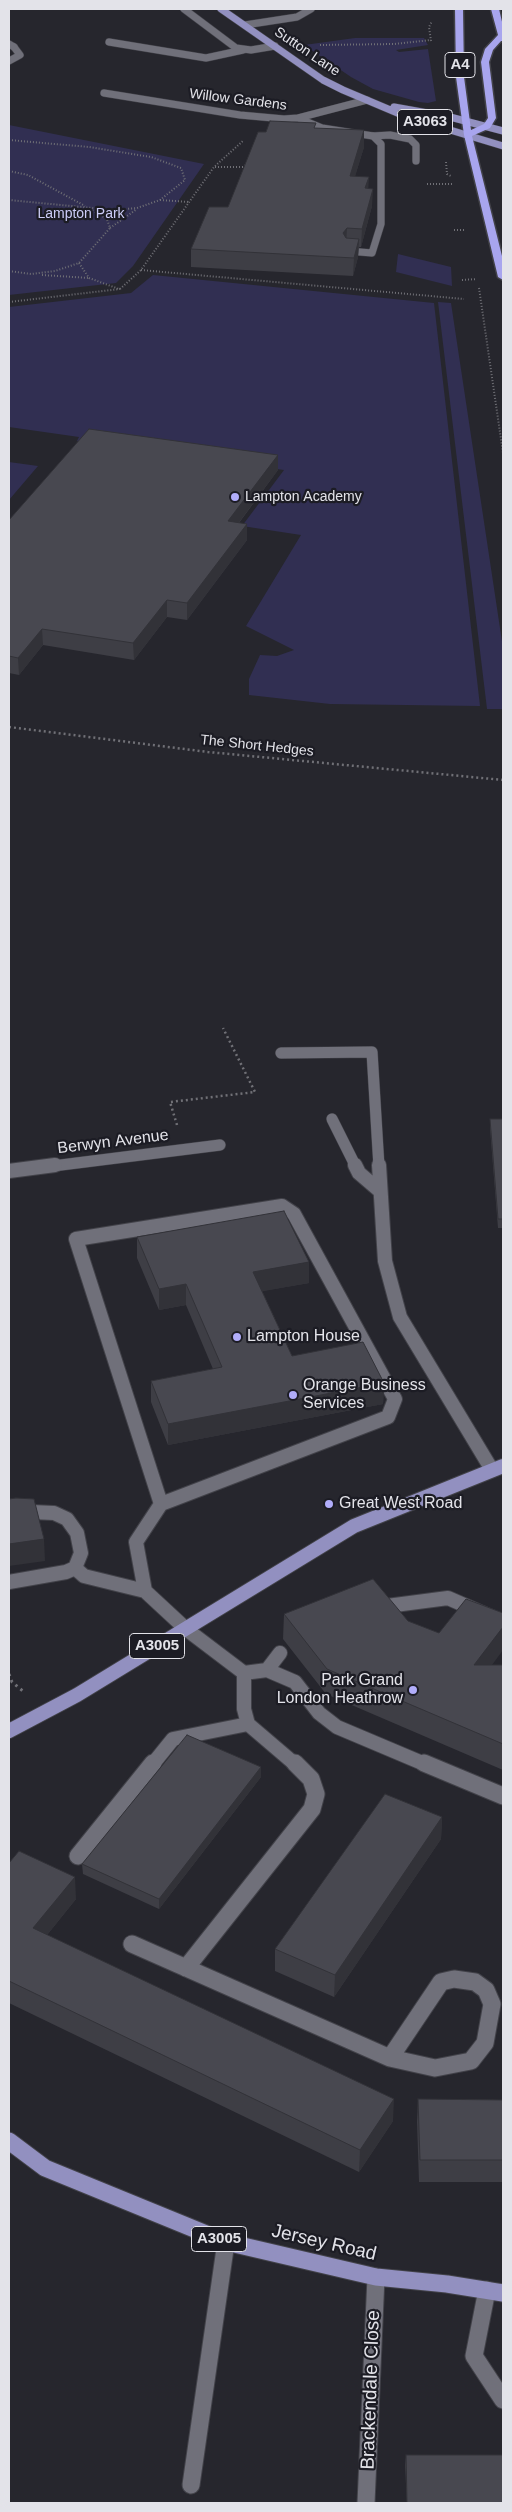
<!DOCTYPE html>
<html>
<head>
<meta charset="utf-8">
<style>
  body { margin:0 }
  #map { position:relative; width:512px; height:2512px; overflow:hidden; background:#26262d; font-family:Arial,sans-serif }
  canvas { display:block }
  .frame { position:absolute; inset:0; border:10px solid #e3e3e9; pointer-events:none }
</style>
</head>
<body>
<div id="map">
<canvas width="512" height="2512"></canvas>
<div class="frame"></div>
</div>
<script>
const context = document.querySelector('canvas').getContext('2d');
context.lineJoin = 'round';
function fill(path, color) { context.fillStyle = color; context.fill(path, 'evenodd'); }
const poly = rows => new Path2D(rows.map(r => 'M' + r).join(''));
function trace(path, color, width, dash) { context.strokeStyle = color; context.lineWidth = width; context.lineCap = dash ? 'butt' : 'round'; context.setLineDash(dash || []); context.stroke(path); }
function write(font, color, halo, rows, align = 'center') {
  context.font = font + ' Arial,sans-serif'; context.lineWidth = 4.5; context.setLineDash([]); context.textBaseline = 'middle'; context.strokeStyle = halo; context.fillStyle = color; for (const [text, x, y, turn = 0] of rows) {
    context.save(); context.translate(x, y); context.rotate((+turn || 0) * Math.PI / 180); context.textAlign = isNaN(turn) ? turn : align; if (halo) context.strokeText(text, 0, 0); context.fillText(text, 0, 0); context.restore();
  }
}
const green = poly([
  [355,38,424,38,428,45,396,50,399,52,428,49,436,101,428,103,419,102,373,89,351,77,304,45],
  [9,125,204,164,133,266,116,283,9,295],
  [398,254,451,267,452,286,396,272],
  [153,275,434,303,480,706,330,704,249,695,249,679,260,655,277,656,294,650,246,626,301,535,242,526,284,470,77,441,79,437,9,427,9,307,131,293],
  [438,302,451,303,503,648,503,709,487,709],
  [9,462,38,466,9,500]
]);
const pathFar2 = poly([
  [431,41,429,27,432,21],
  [320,45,394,44,431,40],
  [9,140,89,147,151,157,181,168,185,180,160,200,137,208,113,210,9,200],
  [446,162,447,174,451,176],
  [215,167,243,167,248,164],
  [9,171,28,175,85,206],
  [427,184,453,184],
  [160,200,189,202],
  [110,228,137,209],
  [454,230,464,230],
  [79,263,89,278,119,289],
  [141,270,464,299],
  [9,271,31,274,55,271,79,263,110,228,107,219,90,209],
  [42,275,89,278],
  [462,280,477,279],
  [479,288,503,453],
  [120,289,141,270,214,167,244,140],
  [9,302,120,289]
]);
const pathFar1 = poly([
  [9,727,208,752,503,780],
  [177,1125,170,1102,255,1092,223,1028]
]);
const path = poly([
  [9,1674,12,1682,24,1692]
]);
const laneFar3 = poly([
  [245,25,297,17,311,9],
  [109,42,206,58,243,50],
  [9,61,20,55,14,47],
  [373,136,390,135,410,139,416,145,416,161]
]);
const laneFar2 = poly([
  [281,1053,372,1052,379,1167],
  [332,1119,356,1167]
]);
const laneFar1 = poly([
  [355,1165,359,1173,380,1191],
  [379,1165,385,1261,400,1317,492,1470],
  [282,1206,294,1214,395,1399,388,1417,161,1504,76,1239,282,1206],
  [161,1504,136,1542,145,1591,186,1629,244,1673,267,1670,295,1682,319,1713,337,1727,427,1765],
  [9,1511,54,1513,67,1519,77,1533,81,1553,75,1568,66,1572,9,1582],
  [75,1568,84,1576,145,1591],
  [387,1606,448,1598,503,1622],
  [267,1670,280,1653],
  [244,1673,244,1709,248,1724,296,1765],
  [152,1765,173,1739,248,1724]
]);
const lane = poly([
  [424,1763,503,1796],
  [78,1856,153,1763],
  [132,1944,390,2058],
  [186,1968,312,1809,316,1794,311,1779,295,1763],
  [454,1979,475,1982,486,1990,492,2004,485,2043,471,2061,435,2068,390,2058,441,1982,454,1979],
  [487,2290,474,2356,503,2400]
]);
const streetFar3 = poly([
  [184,9,236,48,251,50,275,46],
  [9,44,14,47],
  [104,93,240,115,284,119,298,118,367,100],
  [300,119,322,128,373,136,381,144,381,224,372,253,348,251]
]);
const streetFar2 = poly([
  [45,1167,220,1145]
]);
const streetFar1 = poly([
  [9,1171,55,1165]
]);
const street = poly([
  [191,2485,226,2242],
  [366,2503,376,2277]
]);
const primaryFar2 = poly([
  [221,9,323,80,343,90,407,117,503,146],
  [394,107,450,117,503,131]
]);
const primaryFar1 = poly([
  [9,1731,77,1695,354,1526,503,1466]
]);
const primary = poly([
  [9,2141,45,2168,226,2242,376,2277,447,2284,503,2293]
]);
const highway = poly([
  [455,9,463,9,464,77,471,130,484,124,488,118,481,62,485,49,498,35,491,9,499,9,503,26,503,41,501,41,493,50,489,62,496,118,490,128,472,136,503,260,503,280,498,277,464,135,456,77,455,9]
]);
const wall = poly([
  [266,132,364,147,355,176,368,189,372,206,361,247,359,247,358,257,353,276,191,267,191,249,228,207],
  [278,470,239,523,247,540,187,620,167,617,134,660,43,645,19,675,9,673,9,520],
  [490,1119,503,1119,503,1228,498,1228,490,1128],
  [137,1237,309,1283,262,1291,292,1356,384,1383,383,1404,168,1445,151,1402,151,1381,213,1369,186,1305,159,1310,137,1258],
  [284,1614,408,1621,492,1665,503,1665,503,1770,326,1694,283,1639],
  [261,1767,261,1777,159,1909,83,1874,82,1864],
  [442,1817,441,1839,334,1997,275,1971,275,1949],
  [9,1863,76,1899,47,1935,393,2121,359,2172,9,2003],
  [418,2099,503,2100,503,2182,419,2182,417,2122],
  [406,2455,503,2503,407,2503,405,2465]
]);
const shadedWall = poly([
  [364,130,364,147,350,193,350,176],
  [369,177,368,194,365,188],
  [373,189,372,206,361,247,362,229],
  [347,228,346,246,343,233],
  [359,239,358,257,353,276,354,258],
  [278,455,278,470,228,537,228,521],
  [247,524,247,540,187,620,187,603],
  [167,600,167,617,134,660,133,643],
  [42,629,43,645,19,675,18,658],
  [309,1262,309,1283,253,1293,253,1272],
  [186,1284,186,1305,159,1310,159,1289],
  [384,1383,383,1404,168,1445,168,1424],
  [44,1539,45,1561,9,1566,9,1544],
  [503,1627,503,1650,473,1691,474,1665],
  [261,1767,261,1777,159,1909,159,1899],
  [442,1817,441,1839,334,1997,335,1975],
  [75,1877,76,1899,34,1951,33,1928],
  [394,2099,393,2121,359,2172,360,2150]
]);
const building = poly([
  [270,121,316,123,314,128,364,130,350,176,369,177,365,188,373,189,362,229,347,228,343,233,346,238,359,239,354,258,191,249,209,207,228,207,258,132,266,132,270,121],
  [89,429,278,455,228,521,247,524,187,603,167,600,133,643,42,629,18,658,9,656,9,520,89,429],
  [490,1119,503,1119,503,1219,498,1219,490,1119],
  [284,1211,309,1262,253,1272,292,1356,363,1342,384,1383,168,1424,151,1381,222,1367,186,1284,159,1289,137,1237,284,1211],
  [16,1498,34,1499,44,1539,9,1544,9,1499,16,1498],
  [373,1579,408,1621,439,1633,466,1599,503,1613,503,1627,474,1665,503,1665,503,1744,327,1669,284,1614,373,1579],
  [187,1735,261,1767,159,1899,82,1864,187,1735],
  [385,1794,442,1817,335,1975,275,1949,385,1794],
  [19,1851,75,1877,33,1928,394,2099,360,2150,9,1981,9,1863,19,1851],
  [418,2099,503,2100,503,2160,420,2160,418,2099],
  [406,2455,503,2455,503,2503,407,2503,406,2455]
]);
const markers = [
  [235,497,5,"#b1adfa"],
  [237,1337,5,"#b1adfa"],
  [293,1395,5,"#b1adfa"],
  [329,1504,5,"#b1adfa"],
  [413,1690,5,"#b1adfa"]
];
const farStreetnames = [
  ["Sutton Lane",307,52,34],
  ["Willow Gardens",238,100,7],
  ["The Short Hedges",257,746,6]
];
const farParknames = [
  ["Lampton Park",81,214]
];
const farPoinames = [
  ["Lampton Academy",245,497]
];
const shields = [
  [460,65,30],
  [425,122,55],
  [157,1646,55],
  [219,2239,55]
];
const shieldNames = [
  ["A4",460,65],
  ["A3063",425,122],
  ["A3005",157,1646],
  ["A3005",219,2239]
];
const streetNames = [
  ["Berwyn Avenue",113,1142,-7]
];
const poiNames = [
  ["Lampton House",247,1337],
  ["Orange Business",303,1386],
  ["Services",303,1404],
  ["Great West Road",339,1504],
  ["Park Grand",403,1681,"right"],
  ["London Heathrow",403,1699,"right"]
];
const nearStreetnames = [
  ["Jersey Road",324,2243,13],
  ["Brackendale Close",371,2390,-88]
];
fill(green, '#312f52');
trace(laneFar3, '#424249', 8);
trace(laneFar2, '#424249', 12);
trace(laneFar1, '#424249', 16);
trace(lane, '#424249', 19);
trace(streetFar3, '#424249', 8);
trace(streetFar2, '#424249', 12);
trace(streetFar1, '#424249', 16);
trace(street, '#424249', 19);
trace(primaryFar2, '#424249', 8);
trace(primaryFar1, '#424249', 16);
trace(primary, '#424249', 19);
trace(highway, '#424249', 3);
trace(pathFar2, '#707076', 2, [1, 2]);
trace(pathFar1, '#707076', 2.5, [2, 3]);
trace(path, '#707076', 3, [2.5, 4]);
trace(laneFar3, '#70707a', 7);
trace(laneFar2, '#70707a', 11);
trace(laneFar1, '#70707a', 14);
trace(lane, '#70707a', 17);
trace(streetFar3, '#70707a', 7);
trace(streetFar2, '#70707a', 11);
trace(streetFar1, '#70707a', 14);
trace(street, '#70707a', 17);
trace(primaryFar2, '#9290c0', 7);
trace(primaryFar1, '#9290c0', 14);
trace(primary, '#9290c0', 17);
fill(highway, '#a8a5ee');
fill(wall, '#3e3e45');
fill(shadedWall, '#323238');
fill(building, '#484850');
trace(building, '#323238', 1);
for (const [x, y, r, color] of markers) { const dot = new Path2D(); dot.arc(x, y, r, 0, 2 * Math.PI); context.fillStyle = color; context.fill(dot); trace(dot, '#1c1c24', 2); }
write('14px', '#e3e3e9', '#1c1c24', farStreetnames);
write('14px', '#ccccf7', '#1c1c24', farParknames);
write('14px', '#e3e3e9', '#1c1c24', farPoinames, 'left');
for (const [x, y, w] of shields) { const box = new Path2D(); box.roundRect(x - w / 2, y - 12.5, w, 25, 4); context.fillStyle = '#1c1c24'; context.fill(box); trace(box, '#e3e3e9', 1); }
write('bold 15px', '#e3e3e9', null, shieldNames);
write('16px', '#e3e3e9', '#1c1c24', streetNames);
write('16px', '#e3e3e9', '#1c1c24', poiNames, 'left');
write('19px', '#e3e3e9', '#1c1c24', nearStreetnames);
</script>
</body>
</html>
